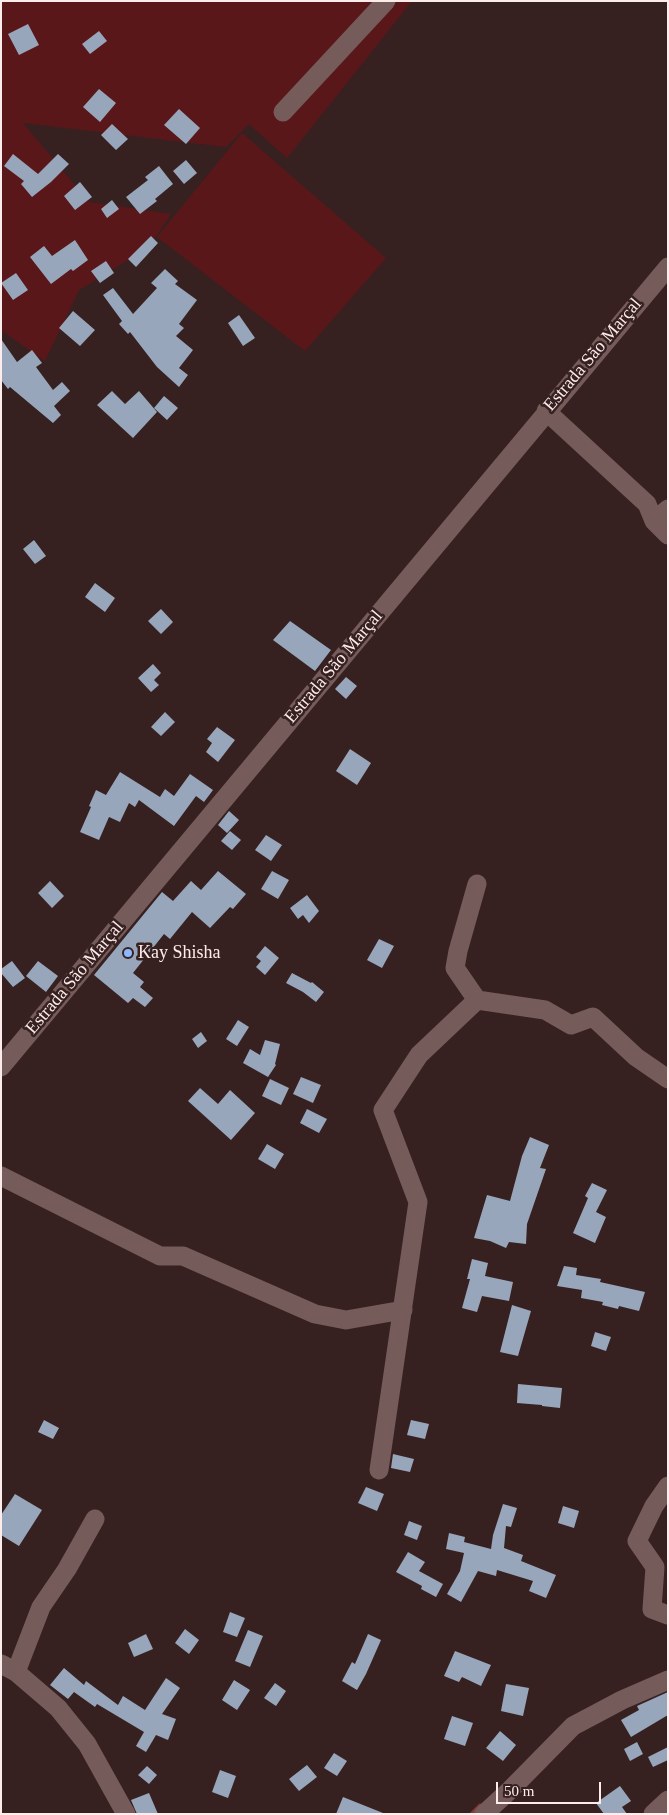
<!DOCTYPE html>
<html>
<head>
<meta charset="utf-8">
<style>
  body { margin:0 }
  #map { position:relative; width:669px; height:1815px; overflow:hidden; background:#372120; font-family:"Times New Roman",serif }
  canvas { display:block }
  .frame { position:absolute; inset:0; border:2px solid #fceceb; pointer-events:none }
  .scale { position:absolute; left:496px; top:1782px; width:105px; height:22px; box-sizing:border-box; border:2px solid #fceceb; border-top:0; padding-left:6px; font-size:15px; line-height:18px; white-space:nowrap; color:#fceceb; -webkit-text-stroke:4px #372120; paint-order:stroke }
</style>
</head>
<body>
<div id="map">
<canvas width="669" height="1815"></canvas>
<div class="frame"></div>
<div class="scale">50 m</div>
</div>
<script>
const context = document.querySelector('canvas').getContext('2d');
context.lineJoin = 'round';
function fill(path, color) { context.fillStyle = color; context.fill(path, 'evenodd'); }
const poly = rows => new Path2D(rows.map(r => 'M' + r).join(''));
function trace(path, color, width, dash) { context.strokeStyle = color; context.lineWidth = width; context.lineCap = dash ? 'butt' : 'round'; context.setLineDash(dash || []); context.stroke(path); }
function write(font, color, halo, rows, align = 'center') {
  context.font = font + ' "Times New Roman",serif'; context.lineWidth = 5; context.setLineDash([]); context.textBaseline = 'middle'; context.strokeStyle = halo; context.fillStyle = color; for (const [text, x, y, turn = 0] of rows) {
    context.save(); context.translate(x, y); context.rotate((+turn || 0) * Math.PI / 180); context.textAlign = isNaN(turn) ? turn : align; if (halo) context.strokeText(text, 0, 0); context.fillText(text, 0, 0); context.restore();
  }
}
const green = poly([
  [1,1,412,1,287,158,249,124,226,147,23,123,89,202,171,214,149,247,79,290,45,361,1,330],
  [242,133,386,258,305,351,157,237]
]);
const stream = poly([
  [472,1814,480,1806]
]);
const building = poly([
  [28,24,39,45,19,55,8,34],
  [99,31,107,41,90,54,82,44],
  [99,89,116,103,100,122,83,107],
  [179,109,200,128,186,144,164,125],
  [112,124,128,139,116,150,101,135],
  [13,154,38,174,58,154,69,164,51,182,32,197,21,184,24,181,4,166],
  [186,160,197,173,184,184,173,171],
  [159,166,173,184,155,199,157,201,140,214,126,197,148,180,145,177],
  [80,182,92,197,75,210,64,196],
  [112,200,119,209,107,218,101,209],
  [151,236,158,243,136,267,128,259],
  [75,240,88,260,73,271,71,269,51,284,30,257,44,246,52,256],
  [106,261,114,273,100,283,91,271],
  [165,269,178,281,175,284,197,300,179,324,184,328,176,336,193,350,179,368,188,375,179,387,157,367,130,332,128,334,119,324,122,321,103,295,113,288,133,314,157,288,151,283],
  [16,273,28,290,13,300,1,283],
  [73,311,95,330,80,346,59,328],
  [239,315,255,338,243,346,228,323],
  [1,339,17,362,32,350,42,363,36,367,53,390,62,382,70,391,54,406,61,415,53,423,10,387,8,389,1,380],
  [112,391,125,404,139,391,157,412,133,438,97,405],
  [164,396,178,408,167,420,154,408],
  [34,540,46,556,35,564,23,549],
  [95,583,115,598,105,612,85,597],
  [161,609,173,622,161,634,148,621],
  [290,621,331,650,315,671,273,640],
  [153,664,161,673,154,680,159,685,151,692,138,678],
  [346,677,357,686,346,699,335,689],
  [165,712,175,722,161,736,151,727],
  [217,727,235,740,218,762,206,752,212,743,207,739],
  [350,749,371,763,357,785,336,771],
  [120,772,160,797,165,789,174,796,190,774,213,790,204,802,196,796,174,826,139,800,135,807,129,803,120,822,109,817,99,840,80,832,91,807,89,806,96,790,106,795],
  [229,811,239,820,227,833,218,825],
  [230,831,241,840,232,850,221,841],
  [266,835,282,845,271,861,255,850],
  [218,871,246,894,233,909,230,907,210,928,192,912,170,939,164,934,133,973,144,982,140,987,153,998,145,1007,133,998,128,1003,94,975,162,892,173,901,191,881,201,890],
  [272,871,289,880,278,899,261,889],
  [50,881,64,896,52,908,38,893],
  [307,895,319,911,309,923,303,915,298,919,290,908],
  [379,939,394,946,382,968,367,960],
  [265,946,279,958,265,975,256,967,261,961,256,957],
  [12,961,25,978,13,987,1,973,1,969],
  [38,961,58,976,46,992,26,976],
  [292,973,311,983,312,982,324,992,316,1002,303,992,286,983],
  [238,1020,249,1027,237,1046,226,1039],
  [201,1032,207,1041,198,1048,192,1039],
  [265,1040,280,1044,275,1064,276,1065,268,1077,243,1063,250,1049,260,1055],
  [301,1077,321,1085,313,1103,293,1094],
  [270,1079,289,1088,281,1105,262,1096],
  [200,1088,218,1104,230,1090,255,1113,231,1140,188,1101],
  [307,1109,327,1119,319,1133,300,1123],
  [530,1137,549,1145,540,1168,546,1169,527,1224,526,1244,509,1242,506,1248,490,1241,474,1238,487,1195,510,1201,522,1156],
  [267,1144,284,1154,275,1169,258,1159],
  [592,1183,607,1190,596,1212,606,1217,595,1243,573,1233,588,1198,585,1196],
  [472,1259,488,1263,485,1276,513,1282,509,1301,482,1296,477,1312,462,1308,470,1279,467,1279],
  [564,1266,577,1268,576,1275,601,1279,600,1282,645,1292,639,1311,619,1306,618,1309,602,1305,603,1302,581,1298,582,1290,557,1286],
  [512,1305,531,1311,518,1356,500,1352],
  [595,1332,611,1337,606,1351,591,1346],
  [518,1384,562,1388,560,1408,542,1406,542,1405,517,1403],
  [44,1420,59,1428,53,1439,38,1432],
  [411,1420,429,1424,425,1439,407,1435],
  [393,1454,414,1459,410,1472,391,1468],
  [366,1487,384,1494,377,1511,358,1503],
  [15,1494,42,1510,19,1546,1,1535,1,1515],
  [503,1504,517,1508,511,1527,506,1526,504,1548,523,1555,521,1561,556,1575,546,1598,529,1591,533,1581,497,1570,496,1576,478,1571,461,1602,447,1594,460,1571,464,1553,446,1549,449,1533,465,1537,464,1542,491,1549,493,1535],
  [563,1506,579,1511,574,1528,558,1523],
  [409,1521,422,1526,417,1540,404,1535],
  [408,1552,425,1562,419,1571,443,1584,436,1597,421,1589,422,1586,396,1572],
  [230,1612,245,1618,237,1637,223,1632],
  [185,1629,199,1640,189,1654,175,1643],
  [248,1630,263,1636,250,1667,235,1661],
  [146,1634,153,1649,134,1657,128,1643],
  [368,1634,381,1640,366,1674,357,1690,342,1681,352,1662,355,1664],
  [455,1651,491,1665,481,1686,462,1677,459,1682,444,1676],
  [64,1668,84,1685,86,1681,118,1705,123,1696,145,1710,166,1678,180,1688,162,1714,176,1719,168,1740,156,1735,146,1752,136,1746,144,1732,97,1704,95,1707,74,1692,68,1699,50,1685],
  [234,1680,250,1690,237,1710,222,1700],
  [275,1683,286,1691,276,1706,264,1698],
  [506,1684,529,1688,523,1716,501,1711],
  [668,1692,668,1715,631,1737,621,1720,639,1710,637,1706],
  [452,1716,473,1723,465,1746,444,1739],
  [500,1731,516,1745,503,1761,486,1748],
  [637,1742,643,1754,630,1761,624,1749],
  [668,1747,668,1760,653,1767,648,1757],
  [334,1753,347,1761,337,1776,324,1768],
  [307,1765,317,1777,299,1791,289,1779],
  [147,1766,157,1775,149,1784,138,1775],
  [220,1770,236,1776,228,1798,212,1792],
  [620,1786,631,1801,622,1807,627,1814,604,1814,596,1803],
  [149,1793,158,1814,137,1814,131,1800],
  [343,1797,383,1813,383,1814,336,1814]
]);
const minor = poly([
  [283,112,386,1],
  [546,411,647,504,654,521,668,535],
  [654,521,668,509],
  [477,1000,455,968,458,951,477,884],
  [1,1067,668,267],
  [1,1176,160,1256,183,1256,315,1314,346,1320,403,1310],
  [379,1470,418,1202,383,1110,419,1055,477,1000,545,1010,571,1025,593,1017,636,1057,668,1079],
  [668,1486,654,1506,637,1541,655,1567,652,1609,668,1615],
  [1,1664,16,1672,58,1708,87,1744,126,1814],
  [16,1672,41,1607,67,1569,95,1519],
  [484,1814,510,1790,573,1726,622,1700,668,1680],
  [653,1814,668,1800]
]);
const markers = [
  [128,953,5,"#8eb8fd"]
];
const streetNames = [
  ["Estrada São Marçal",593,355,-50],
  ["Estrada São Marçal",334,667,-50],
  ["Estrada São Marçal",75,978,-50]
];
const poiNames = [
  ["Kay Shisha",138,953]
];
fill(green, '#5a171a');
trace(stream, '#883b3c', 4.5);
fill(building, '#98a6bb');
trace(minor, '#755b5a', 19);
for (const [x, y, r, color] of markers) { const dot = new Path2D(); dot.arc(x, y, r, 0, 2 * Math.PI); context.fillStyle = color; context.fill(dot); trace(dot, '#372120', 2); }
write('18px', '#fceceb', '#372120', streetNames);
write('18px', '#fceceb', '#372120', poiNames, 'left');
</script>
</body>
</html>
